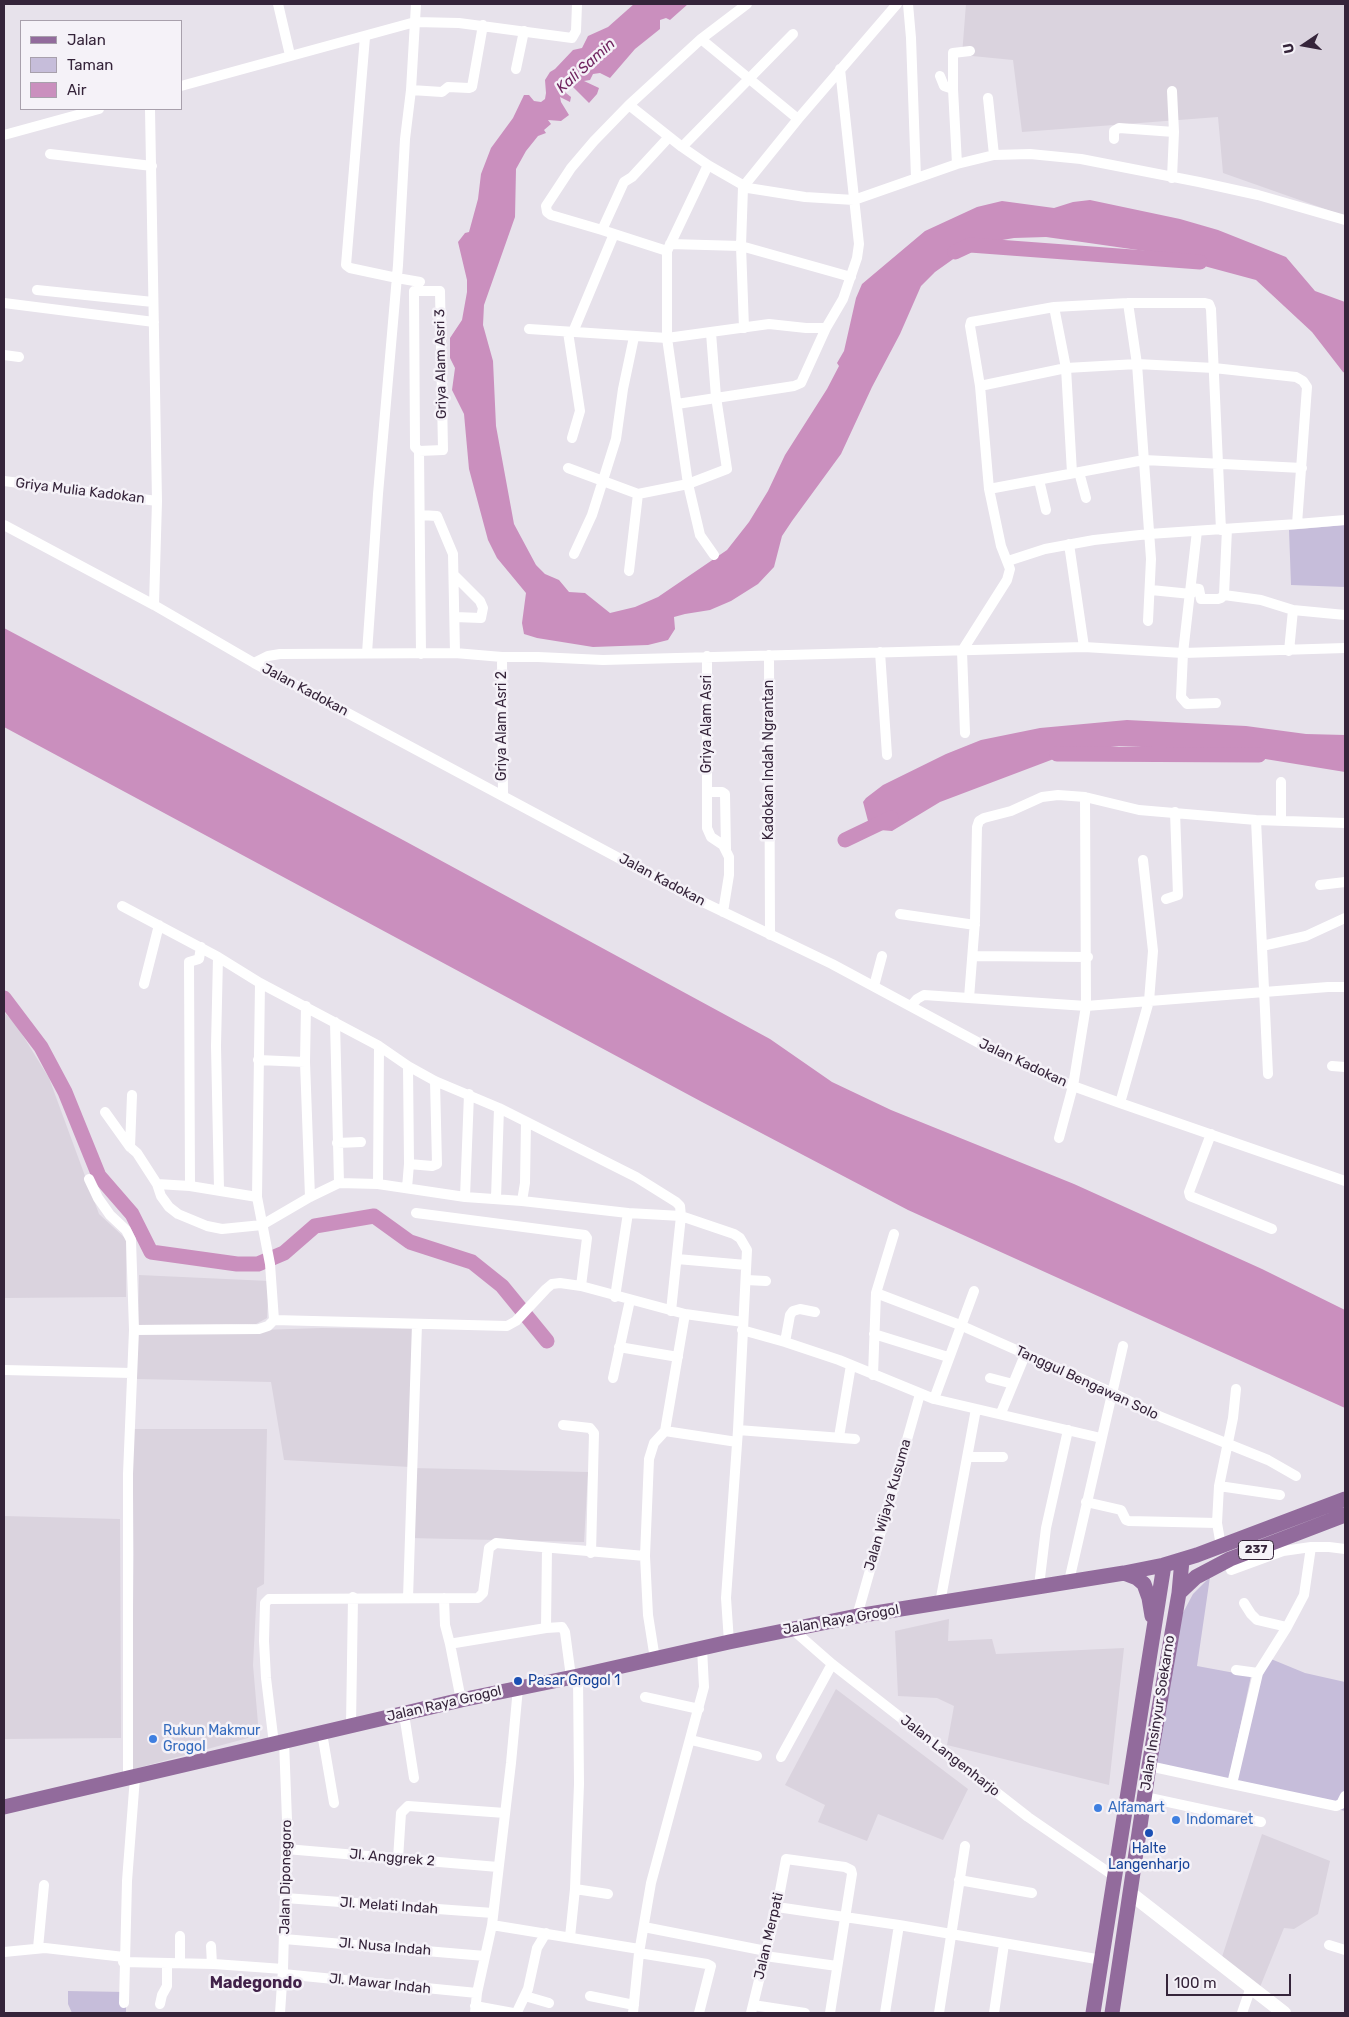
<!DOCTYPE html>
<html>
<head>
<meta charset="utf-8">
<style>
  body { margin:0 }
  #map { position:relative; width:1349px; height:2017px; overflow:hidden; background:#e7e2eb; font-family:Rubik,sans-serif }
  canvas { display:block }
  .frame { position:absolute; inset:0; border:5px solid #35243a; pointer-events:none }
  .legend { position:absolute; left:20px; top:20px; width:162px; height:90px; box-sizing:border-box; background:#f5f2f8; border:1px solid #a8a0ac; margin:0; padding:6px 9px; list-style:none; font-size:15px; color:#35243a }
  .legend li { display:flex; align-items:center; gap:10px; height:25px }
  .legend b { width:25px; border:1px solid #a8a0ac }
  .north { position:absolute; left:1279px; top:20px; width:50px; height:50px; -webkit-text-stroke:4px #f5f2f8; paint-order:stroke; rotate:258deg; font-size:14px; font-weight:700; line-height:20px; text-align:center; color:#35243a }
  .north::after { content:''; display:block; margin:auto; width:18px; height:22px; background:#35243a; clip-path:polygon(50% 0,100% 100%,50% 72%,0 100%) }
  .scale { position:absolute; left:1166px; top:1974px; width:125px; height:22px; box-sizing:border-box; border:2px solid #35243a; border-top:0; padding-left:6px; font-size:15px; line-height:18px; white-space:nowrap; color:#35243a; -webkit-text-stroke:4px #f5f2f8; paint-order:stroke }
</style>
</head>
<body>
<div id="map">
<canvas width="1349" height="2017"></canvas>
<div class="frame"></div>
<ul class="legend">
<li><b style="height:6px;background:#926b9c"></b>Jalan</li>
<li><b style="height:14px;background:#c6bdda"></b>Taman</li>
<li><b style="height:14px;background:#ca8fbe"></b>Air</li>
</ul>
<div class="north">U</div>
<div class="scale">100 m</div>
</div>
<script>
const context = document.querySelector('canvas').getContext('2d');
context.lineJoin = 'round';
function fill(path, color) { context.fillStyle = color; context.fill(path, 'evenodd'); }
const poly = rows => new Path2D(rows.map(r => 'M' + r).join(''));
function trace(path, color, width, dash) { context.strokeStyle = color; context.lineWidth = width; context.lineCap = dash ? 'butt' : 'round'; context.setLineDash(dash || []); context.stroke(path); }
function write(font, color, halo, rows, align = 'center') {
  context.font = font + ' Rubik,sans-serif'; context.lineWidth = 5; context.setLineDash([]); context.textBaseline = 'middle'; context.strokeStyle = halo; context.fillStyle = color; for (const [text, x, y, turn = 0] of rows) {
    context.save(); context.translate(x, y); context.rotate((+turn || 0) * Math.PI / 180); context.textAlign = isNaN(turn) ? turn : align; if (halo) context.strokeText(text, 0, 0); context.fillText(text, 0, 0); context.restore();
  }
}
const built = poly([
  [966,4,1345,4,1345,216,1223,173,1218,117,1022,132,1013,60,962,55],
  [4,1012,17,1026,49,1078,99,1214,126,1239,126,1297,4,1298],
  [139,1275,269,1281,267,1318,256,1324,138,1325],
  [322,1328,413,1329,410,1467,284,1460,271,1382,137,1379,137,1334],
  [132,1429,267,1429,264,1584,257,1588,253,1665,259,1735,130,1770,134,1555],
  [412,1468,588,1472,584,1542,409,1538],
  [4,1516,120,1519,121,1738,4,1739],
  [949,1619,948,1641,992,1639,996,1654,1124,1648,1109,1785,947,1745,954,1706,937,1698,898,1696,895,1631],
  [836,1689,968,1789,943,1840,878,1814,867,1841,818,1822,825,1805,785,1785],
  [1262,1834,1330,1861,1318,1914,1294,1929,1284,1928,1260,1987,1220,1963]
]);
const green = poly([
  [1345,525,1345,587,1291,585,1289,530],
  [1210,1577,1197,1666,1251,1676,1228,1784,1155,1770,1177,1624,1193,1594],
  [1271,1659,1305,1673,1345,1682,1345,1811,1234,1785,1257,1685],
  [68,1991,126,1992,126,2013,72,2013,68,2004]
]);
const water = poly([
  [634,4,688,4,670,20,666,18,660,20,660,29,635,49,610,78,600,73,593,74,590,80,584,81,599,88,597,94,589,103,571,85,566,87,566,93,571,97,570,102,560,97,561,102,569,115,561,121,548,120,551,124,544,130,546,133,538,136,526,151,516,169,515,217,484,305,483,325,493,361,496,426,514,524,536,565,545,574,559,580,569,592,585,593,610,613,635,607,658,597,727,550,749,522,768,491,785,455,827,389,839,366,837,363,844,351,856,298,862,284,925,231,977,207,1002,201,1054,208,1073,202,1090,200,1180,219,1218,230,1286,257,1315,291,1345,302,1345,373,1343,372,1312,332,1256,280,1152,252,1082,242,1046,237,1014,238,973,245,935,272,921,286,900,334,872,387,841,454,792,521,782,536,774,567,758,584,731,601,710,610,685,614,674,617,675,629,668,640,648,645,593,647,537,638,524,634,522,623,526,593,497,558,488,540,469,469,464,414,452,390,455,368,450,358,450,338,462,320,467,292,467,280,458,242,465,233,469,232,478,199,481,174,491,148,513,118,524,95,529,95,534,101,541,102,545,99,546,93,545,80,550,72,555,69,573,50,582,48,588,36,608,27],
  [4,628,403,840,770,1039,832,1082,891,1110,1074,1184,1262,1269,1345,1310,1345,1408,908,1210,702,1102,4,727],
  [1127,720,1246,726,1306,734,1345,735,1345,772,1210,750,1119,746,1087,750,1059,757,940,802,892,831,880,830,868,821,863,802,866,798,883,785,946,754,981,740,1040,728]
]);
const river = poly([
  [955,252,970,245,1200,262],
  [1057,754,1259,755],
  [845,840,891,818],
  [4,998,41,1047,65,1092,99,1176,132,1214,151,1252,237,1264,258,1264,284,1253,315,1226,374,1216,410,1242,472,1262,502,1286,547,1341]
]);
const street = poly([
  [278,4,290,55],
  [908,4,911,38,916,178],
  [365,37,346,265,350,268,397,278,420,282],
  [701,39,798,119],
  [516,69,524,31],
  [940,76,944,86,953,89,957,164],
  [181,86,415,22,459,23,572,38,576,31,577,4],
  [953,89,953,53,970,51],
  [411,90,442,92,448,87,469,88,472,87,483,25],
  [988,98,994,155],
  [629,105,682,147,708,165,748,188,805,197,854,200,957,164,994,155,1030,154,1081,159,1199,182,1258,195,1345,220],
  [150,109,157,501,154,605],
  [4,135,99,109],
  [1114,139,1114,131,1119,128,1174,132],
  [682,147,793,34],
  [50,154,152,166],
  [708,165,667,251,667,338,688,484,700,535,714,555],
  [1172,178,1174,132,1172,91],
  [602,230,624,182,632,177,669,137],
  [670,244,741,246,851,277],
  [667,251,602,230,551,215,547,212,546,206,571,168,594,141,629,105,701,39,747,4],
  [37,290,153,302],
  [4,303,154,322],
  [1128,303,1137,364,1151,559,1148,621],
  [1054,307,1066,368,1072,473],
  [744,328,741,246,743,187,798,119,897,4],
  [529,329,667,338,769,324,806,328,826,328],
  [568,332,580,411,572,438],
  [573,332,614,234],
  [4,355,19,357],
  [980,386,1066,368,1137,364,1214,368,1296,377,1303,381,1307,387,1297,524,1149,534,1094,540,1045,549,1008,561],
  [677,404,794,386,801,383,826,328,843,299,857,258,859,244,840,69],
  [419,451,443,450,440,291,414,291,415,447,419,451,421,654],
  [568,468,638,494],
  [1079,472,1086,498],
  [1039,480,1046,510],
  [4,481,157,501],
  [989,489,1144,460,1302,468],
  [420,515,437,516,453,554,455,653],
  [1297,524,1345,520],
  [4,525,154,605,254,663,684,893,832,964,992,1050,1073,1086,1120,1103,1345,1181],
  [1197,531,1183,653,1181,697,1187,704,1216,703],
  [1069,544,1084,647],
  [574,554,592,515,616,439,623,389,634,337],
  [629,571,638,494,688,484,727,469,716,397,711,333],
  [454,575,480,601,483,608,481,618,455,617],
  [1192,588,1199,589,1201,599,1218,599,1221,598,1224,595,1227,529],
  [1151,590,1191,594],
  [1224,595,1261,600,1293,610,1345,615],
  [1289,651,1293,610],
  [880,652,887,755],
  [367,653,378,494,398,265,405,139,411,90,416,4],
  [769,655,770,935],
  [707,656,707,828,711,837,723,845,729,857,729,875,723,912],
  [502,657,503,795],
  [254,663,268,656,280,654,455,653,502,657,538,657,603,660,1084,647,1183,653,1345,648],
  [965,733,962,651,1007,580,1010,569,1001,546,989,489,980,386,970,326,971,322,1054,307,1128,303,1205,303,1209,304,1211,309,1221,530],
  [1281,782,1281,820],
  [707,792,722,792,725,794,726,849],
  [1256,820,1268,1074],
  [1320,885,1345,882],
  [1166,899,1178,895,1175,812],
  [122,906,218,957,260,983,379,1046,408,1066,435,1081,499,1108,636,1177,676,1202,680,1206,681,1216,671,1311],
  [900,914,975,925],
  [1262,946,1306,936,1345,918],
  [201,947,199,959,189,962,190,1186,257,1197],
  [973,956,1088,957],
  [218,957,216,1046,219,1189],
  [260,983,257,1197,270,1264,274,1320],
  [144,984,159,925],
  [874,986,882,956],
  [969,998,975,921,977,827,979,821,984,818,1011,811,1042,797,1058,795,1085,797,1139,810,1256,820,1345,823],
  [306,1006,305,1062,310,1197],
  [911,1006,917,999,924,995,1086,1006,1328,987,1345,987],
  [335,1022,339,1183],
  [258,1060,305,1062],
  [1332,1066,1345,1067],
  [1120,1103,1149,1001,1153,951,1143,860],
  [105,1112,130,1147,137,1153,157,1184,190,1186],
  [1211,1134,1189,1192,1190,1196,1272,1229],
  [1059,1138,1073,1086,1086,1006,1085,797],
  [337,1143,361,1142],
  [130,1147,132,1095],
  [409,1164,432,1166,437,1164,435,1081],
  [89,1179,98,1198,110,1215,126,1230,131,1240,134,1330,128,1474,128,1778],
  [157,1184,161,1196,169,1207,178,1214,207,1226,222,1229,262,1225,310,1197,339,1183,378,1184,465,1197,522,1201,628,1213,681,1216,734,1234,740,1238,747,1250,738,1430,726,1598,729,1642],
  [378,1184,379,1046],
  [407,1188,409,1164,408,1066],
  [465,1197,469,1094],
  [496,1198,499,1108],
  [522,1201,525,1183,526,1122],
  [416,1213,585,1235,587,1238,581,1286],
  [677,1259,746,1265],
  [746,1280,766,1281],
  [876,1293,960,1325,1111,1392,1161,1417,1268,1460,1296,1476],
  [615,1297,628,1213],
  [134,1330,259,1329,268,1326,274,1320,507,1326,516,1321,546,1289,552,1284,560,1283,581,1286,685,1314,743,1322],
  [742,1330,785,1342,839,1360,934,1399,1101,1438],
  [874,1334,948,1357],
  [785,1342,790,1315,793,1311,800,1309,815,1312],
  [619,1347,678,1357],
  [4,1370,132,1373],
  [873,1375,876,1293,894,1234],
  [613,1378,630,1300],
  [990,1378,1013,1384],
  [934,1399,974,1291],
  [1001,1413,1025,1355],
  [563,1425,590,1428,594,1433,591,1553],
  [738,1430,855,1439],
  [665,1431,737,1442],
  [839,1437,851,1365],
  [967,1457,1003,1457],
  [1219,1486,1280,1495],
  [1086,1502,1121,1510,1126,1520,1129,1521,1217,1523],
  [1221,1546,1217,1523,1219,1486,1233,1418,1236,1389],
  [1231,1570,1283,1551,1311,1547],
  [1069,1581,1123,1346],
  [1039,1586,1046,1528,1068,1430],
  [408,1598,417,1324],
  [444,1598,445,1625,450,1644],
  [940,1603,976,1409],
  [1244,1603,1251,1614,1257,1620,1287,1627],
  [857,1616,920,1394],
  [546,1628,547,1548],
  [792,1629,832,1664,1028,1817,1114,1876],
  [655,1659,648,1615,645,1556,649,1459,654,1443,665,1431,685,1314],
  [1236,1670,1258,1673],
  [645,1697,699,1709],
  [461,1700,450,1644,455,1643,546,1628,562,1627,565,1632,571,1677],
  [404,1714,414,1778],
  [351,1725,353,1597],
  [322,1733,334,1803],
  [691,1740,757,1756],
  [274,1744,266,1678,264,1641,265,1603,269,1599,478,1598,483,1593,489,1548,496,1543,645,1556],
  [781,1757,832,1664],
  [1149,1766,1232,1784,1258,1673,1287,1627,1304,1595,1311,1547,1329,1547,1345,1549],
  [1232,1784,1336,1806,1341,1804,1345,1796],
  [1145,1797,1261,1822],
  [286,1849,498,1867],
  [398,1859,401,1813,408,1806,505,1813],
  [959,1880,1032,1893],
  [575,1889,608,1894],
  [285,1898,493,1913],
  [777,1907,899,1925,1102,1960],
  [492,1925,639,1949],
  [644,1927,766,1951],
  [570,1937,575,1889,579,1784,578,1676],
  [284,1939,485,1956],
  [1329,1945,1345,1950],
  [211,1946,212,1964],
  [38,1948,44,1885],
  [4,1952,45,1948,124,1957],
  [639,1953,707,1964,711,1966,699,2013],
  [765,1956,837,1966],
  [123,1962,214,1964,283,1969],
  [180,1963,180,1936],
  [283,1974,477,1993],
  [525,1996,549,2003],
  [590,1996,634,2005],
  [124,2003,127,1881,135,1777],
  [160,2004,162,1995,167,1986,167,1963],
  [753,2005,805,2013],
  [475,2006,513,2013,517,2012,528,1989,537,1948,546,1933],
  [280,2013,283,1969,287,1820,284,1741],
  [475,2013,477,1993,492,1925,511,1763,518,1688],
  [633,2013,639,1953,651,1883,704,1687,702,1648],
  [751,2013,777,1907,786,1859,845,1867,851,1870,852,1874,830,2013],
  [885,2013,899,1925],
  [939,2013,965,1846],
  [994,2013,1004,1944],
  [1242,2013,1251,1987]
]);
const secondary = poly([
  [1130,1893,1284,2013]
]);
const primary = poly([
  [1124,1573,1137,1578,1144,1584,1149,1598,1152,1616],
  [1179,1593,1196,1577,1230,1559,1345,1515],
  [4,1807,461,1700,578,1676,729,1642,857,1616,1124,1573,1164,1565,1197,1555,1345,1499],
  [1093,2013,1164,1565],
  [1112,2013,1149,1766,1179,1593,1182,1560]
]);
const markers = [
  [518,1681,5,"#1a4fb4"],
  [153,1739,5,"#3f7fe0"],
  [1098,1808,5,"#3f7fe0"],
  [1176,1820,5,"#3f7fe0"],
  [1149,1833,5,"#1a4fb4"]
];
const shields = [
  [1256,1550,35]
];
const shieldNames = [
  ["237",1256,1550]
];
const streetNames = [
  ["Griya Alam Asri 3",441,364,-91],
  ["Griya Mulia Kadokan",80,491,7],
  ["Jalan Kadokan",305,690,28],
  ["Griya Alam Asri",707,724,-90],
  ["Griya Alam Asri 2",502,726,-90],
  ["Kadokan Indah Ngrantan",769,760,-90],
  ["Jalan Kadokan",662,880,28],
  ["Jalan Kadokan",1023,1063,25],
  ["Tanggul Bengawan Solo",1087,1383,25],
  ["Jalan Wijaya Kusuma",888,1505,-74],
  ["Jalan Raya Grogol",841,1620,-10],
  ["Jalan Raya Grogol",444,1704,-13],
  ["Jalan Insinyur Soekarno",1158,1713,-81],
  ["Jalan Langenharjo",950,1756,38],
  ["Jl. Anggrek 2",392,1858,5],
  ["Jalan Diponegoro",286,1877,-89],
  ["Jl. Melati Indah",389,1906,4],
  ["Jalan Merpati",769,1936,-77],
  ["Jl. Nusa Indah",385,1947,5],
  ["Jl. Mawar Indah",380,1984,6]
];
const transitNames = [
  ["Pasar Grogol 1",528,1681],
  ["Halte",1149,1849,"center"],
  ["Langenharjo",1149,1865,"center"]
];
const shopNames = [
  ["Rukun Makmur",163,1731],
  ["Grogol",163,1747],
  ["Alfamart",1108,1808],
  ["Indomaret",1186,1820]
];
const waterNames = [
  ["Kali Samin",586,66,-42]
];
const quarterNames = [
  ["Madegondo",256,1983]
];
fill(built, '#dad3de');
fill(green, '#c6bdda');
fill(water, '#ca8fbe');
trace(river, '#ca8fbe', 15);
trace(street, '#fff', 10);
trace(secondary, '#fff', 14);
trace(primary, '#926b9c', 15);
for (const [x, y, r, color] of markers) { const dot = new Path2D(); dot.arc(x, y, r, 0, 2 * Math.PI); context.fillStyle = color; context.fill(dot); trace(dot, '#f5f2f8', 2); }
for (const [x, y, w] of shields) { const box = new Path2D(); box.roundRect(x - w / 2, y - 9.5, w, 19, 4); context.fillStyle = '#f5f2f8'; context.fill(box); trace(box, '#35243a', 1); }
write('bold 12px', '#35243a', null, shieldNames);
write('14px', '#35243a', '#f5f2f8', streetNames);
write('14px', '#164399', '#f5f2f8', transitNames, 'left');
write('14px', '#366cbe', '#f5f2f8', shopNames, 'left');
write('italic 15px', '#70245f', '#f5f2f8', waterNames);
write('bold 16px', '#42224a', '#f5f2f8', quarterNames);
</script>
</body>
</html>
